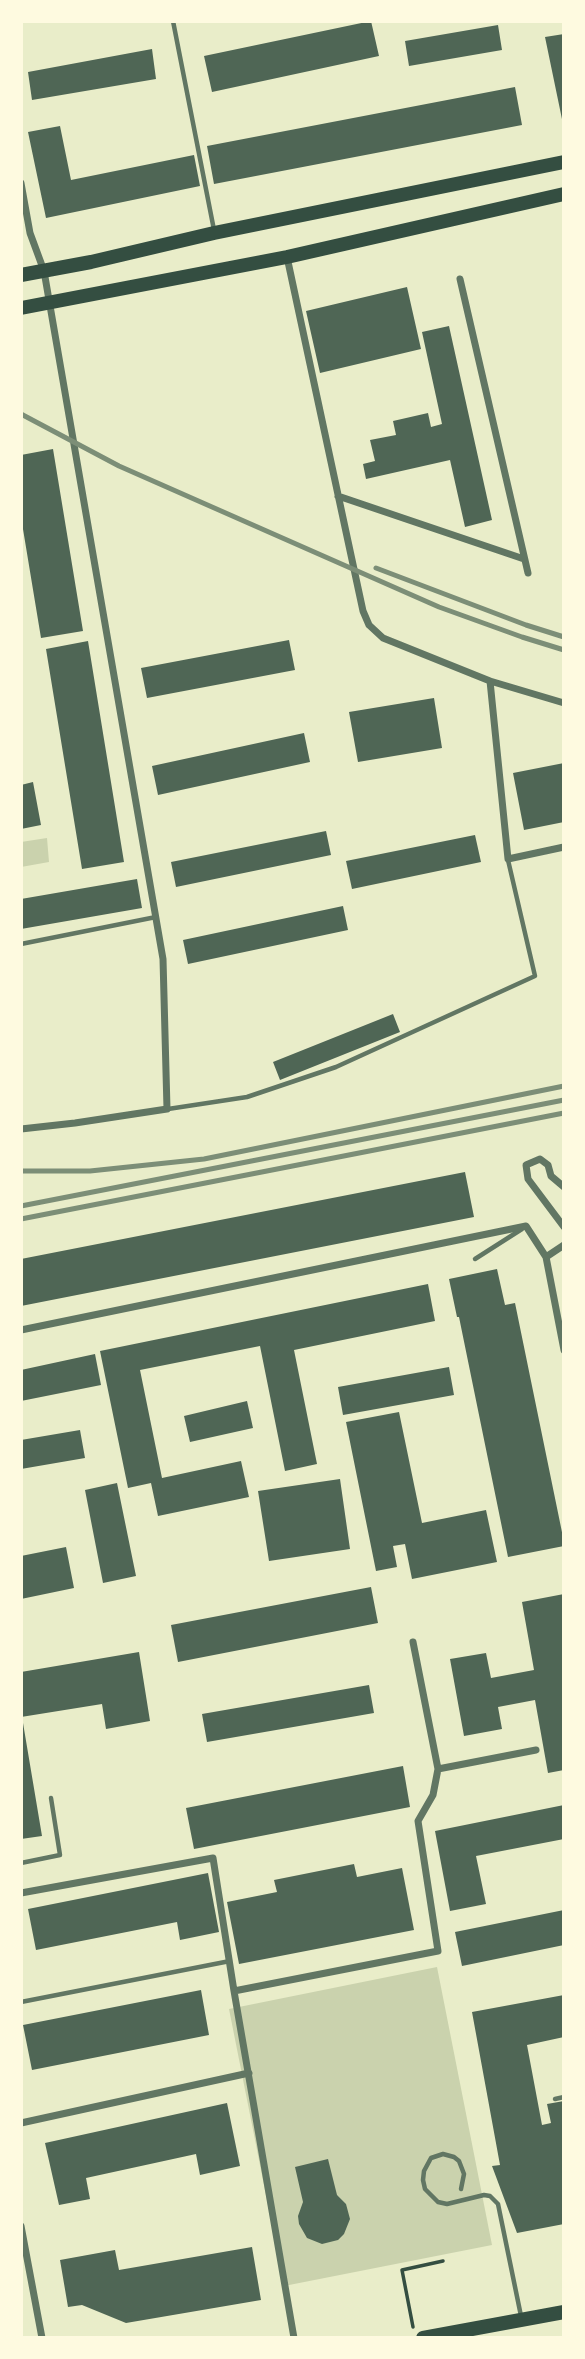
<!DOCTYPE html>
<html>
<head>
<meta charset="utf-8">
<style>
  body { margin:0 }
  #map { position:relative; width:585px; height:2359px; overflow:hidden; background:#e9edc9; font-family:Arial,sans-serif }
  canvas { display:block }
  .frame { position:absolute; inset:0; border:23px solid #fefae0; pointer-events:none }
</style>
</head>
<body>
<div id="map">
<canvas width="585" height="2359"></canvas>
<div class="frame"></div>
</div>
<script>
const context = document.querySelector('canvas').getContext('2d');
context.lineJoin = 'round';
function fill(path, color) { context.fillStyle = color; context.fill(path, 'evenodd'); }
const poly = rows => new Path2D(rows.map(r => 'M' + r).join(''));
function trace(path, color, width, dash) { context.strokeStyle = color; context.lineWidth = width; context.lineCap = dash ? 'butt' : 'round'; context.setLineDash(dash || []); context.stroke(path); }
const green = poly([
  [47,838,49,862,21,867,21,842],
  [437,1967,492,2245,284,2286,229,2009]
]);
const building = poly([
  [371,21,379,56,212,92,204,56],
  [498,25,502,50,409,66,405,41],
  [564,34,564,123,563,124,545,37],
  [152,49,156,79,32,100,28,72],
  [515,87,522,125,214,184,207,146],
  [60,126,71,180,194,155,200,186,46,218,28,132],
  [407,287,421,349,320,373,306,311],
  [449,326,492,520,465,527,450,460,366,479,363,464,375,461,370,440,396,435,393,421,428,413,431,427,442,424,422,332],
  [53,449,83,631,41,638,21,517,21,455],
  [289,640,295,670,147,698,141,668],
  [88,641,124,862,82,869,46,649],
  [434,698,442,748,358,762,349,712],
  [304,733,310,762,158,795,152,766],
  [564,763,564,822,524,830,513,773],
  [33,782,41,825,21,829,21,785],
  [326,831,331,855,176,887,171,862],
  [475,835,481,862,352,889,346,861],
  [137,879,142,908,21,929,21,899],
  [343,906,348,930,188,964,183,940],
  [393,1014,400,1032,280,1080,273,1062],
  [465,1172,474,1217,21,1306,21,1259],
  [497,1269,505,1305,515,1303,564,1542,564,1546,508,1557,459,1317,457,1317,449,1279],
  [428,1284,435,1321,294,1350,317,1464,285,1471,260,1346,140,1370,162,1478,241,1461,249,1497,158,1516,151,1483,128,1488,100,1351],
  [95,1354,101,1385,21,1401,21,1370],
  [449,1367,454,1395,343,1415,338,1387],
  [247,1401,253,1428,190,1442,184,1416],
  [399,1412,422,1523,486,1510,497,1562,412,1579,405,1544,393,1546,397,1567,376,1571,346,1422],
  [80,1430,85,1458,21,1469,21,1440],
  [340,1479,350,1549,269,1561,258,1491],
  [117,1483,136,1576,103,1583,85,1490],
  [66,1547,74,1588,21,1599,21,1556],
  [371,1587,378,1623,178,1662,171,1625],
  [564,1594,564,1770,548,1773,535,1700,498,1707,502,1729,464,1736,450,1659,486,1653,491,1678,534,1670,522,1602],
  [139,1652,150,1721,106,1729,102,1704,21,1717,21,1672],
  [369,1685,374,1713,207,1742,202,1714],
  [22,1717,42,1836,21,1839,21,1718],
  [403,1766,410,1807,194,1849,186,1808],
  [564,1805,564,1839,476,1856,486,1904,450,1911,435,1831],
  [354,1864,357,1877,402,1868,414,1930,239,1964,227,1902,277,1892,274,1880],
  [208,1873,219,1932,180,1940,177,1922,36,1950,28,1909],
  [564,1910,564,1945,462,1966,455,1932],
  [201,1990,209,2035,32,2070,23,2025],
  [564,1995,564,2037,527,2045,542,2125,551,2123,547,2104,564,2101,564,2224,517,2233,492,2166,500,2165,472,2012],
  [227,2103,240,2166,200,2175,196,2154,86,2178,90,2199,59,2205,45,2143],
  [328,2159,337,2195,346,2204,350,2219,344,2234,338,2240,322,2244,307,2238,299,2224,298,2216,303,2202,295,2167],
  [252,2247,261,2300,126,2323,82,2305,68,2307,60,2260,115,2250,119,2270]
]);
const path = poly([
  [413,2327,402,2270,443,2261]
]);
const service = poly([
  [173,21,214,230],
  [21,944,156,917],
  [168,1109,247,1097,336,1067,535,976,508,860],
  [475,1259,522,1229],
  [21,1863,60,1855,51,1798],
  [21,2002,230,1961],
  [555,2099,564,2097],
  [461,2189,464,2174,459,2161,454,2157,443,2154,431,2158,424,2171,423,2180,425,2189,438,2202,447,2204,484,2195,490,2196,498,2204,521,2316]
]);
const minor = poly([
  [21,183,30,233,44,271,163,959,167,1109,75,1123,21,1129],
  [287,257,363,611,369,625,383,638,490,681,508,859,564,847],
  [460,279,528,573],
  [338,496,524,559],
  [490,681,564,703],
  [564,1187,551,1176,548,1165,540,1159,526,1165,528,1179,564,1227],
  [546,1257,564,1245],
  [21,1330,526,1226,546,1257,564,1350],
  [438,1769,536,1750],
  [21,1893,213,1858,234,1991,438,1951,418,1821,433,1795,438,1769,413,1642],
  [234,1991,294,2338],
  [21,2123,249,2073],
  [21,2226,42,2338]
]);
const primary = poly([
  [423,2338,564,2312]
]);
const trunk = poly([
  [21,275,91,262,214,233,564,162],
  [21,308,287,257,564,194]
]);
const rail = poly([
  [21,414,119,466,439,607,522,637,564,650],
  [376,568,526,625,564,637],
  [21,1171,90,1171,204,1159,564,1086],
  [21,1206,564,1100],
  [21,1219,564,1113]
]);
fill(green, '#cad2ad');
fill(building, '#4f6655');
trace(path, '#344e41', 3.5);
trace(service, '#617663', 4.5);
trace(minor, '#617663', 7);
trace(primary, '#344e41', 14);
trace(trunk, '#344e41', 14);
trace(rail, '#7c8e77', 5);
</script>
</body>
</html>
